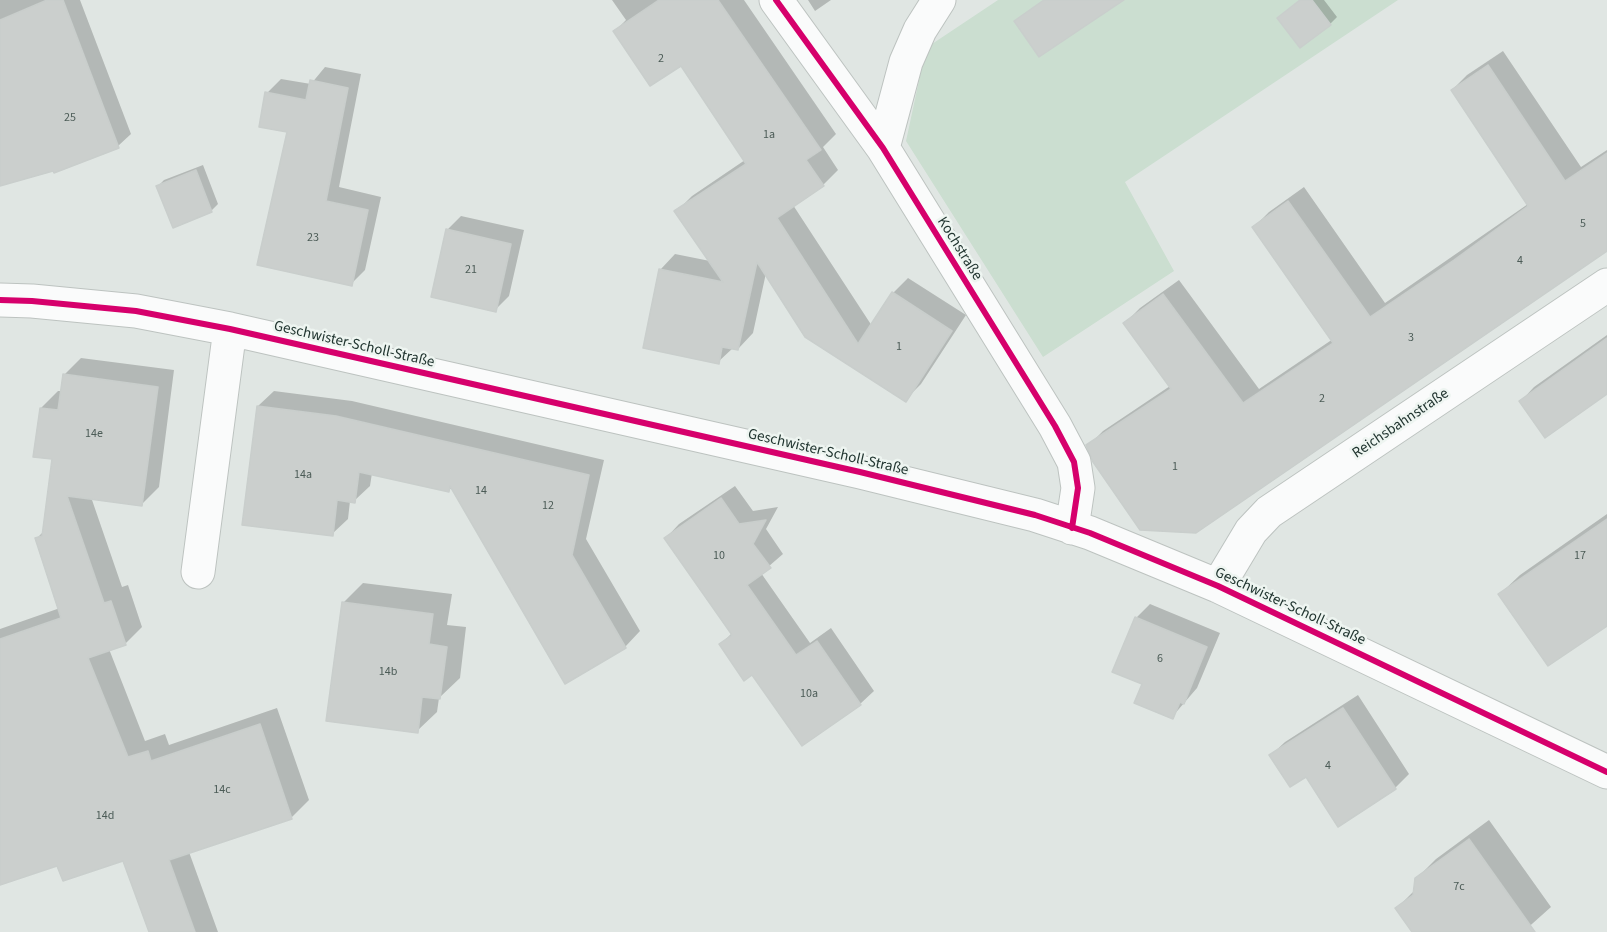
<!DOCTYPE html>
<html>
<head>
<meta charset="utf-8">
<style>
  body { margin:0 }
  canvas { display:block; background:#e0e6e3 }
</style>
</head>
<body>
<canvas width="1607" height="932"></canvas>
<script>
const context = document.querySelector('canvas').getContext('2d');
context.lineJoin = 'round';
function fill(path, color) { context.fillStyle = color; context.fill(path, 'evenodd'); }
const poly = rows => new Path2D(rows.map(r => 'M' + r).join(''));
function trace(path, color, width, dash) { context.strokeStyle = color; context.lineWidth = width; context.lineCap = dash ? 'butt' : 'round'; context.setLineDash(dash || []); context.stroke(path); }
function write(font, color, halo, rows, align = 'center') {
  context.font = font + ' "Source Sans 3",sans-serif'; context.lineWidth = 5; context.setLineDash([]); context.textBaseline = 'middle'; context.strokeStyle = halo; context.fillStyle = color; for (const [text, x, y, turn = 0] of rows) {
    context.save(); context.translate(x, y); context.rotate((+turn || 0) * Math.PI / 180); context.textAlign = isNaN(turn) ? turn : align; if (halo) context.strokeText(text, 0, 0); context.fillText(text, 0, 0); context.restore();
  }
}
const green = poly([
  [998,0,1398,0,1125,182,1174,271,1043,357,906,141,926,48]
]);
const shadow = poly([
  [0,0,80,0,131,134,118,146,0,184],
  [612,0,744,0,836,134,823,147,838,170,823,185,793,205,872,326,893,293,908,278,966,315,921,384,905,400,766,273,753,333,738,349,733,348,718,362,660,270,675,254,710,261,676,212,692,196,745,160,681,64,615,31,626,20],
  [808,0,831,0,815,11],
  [1300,0,1324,0,1337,17,1330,24],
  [1503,51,1581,167,1607,150,1607,250,1195,532,1088,446,1103,431,1170,386,1125,323,1140,308,1179,280,1259,389,1333,339,1254,227,1269,212,1304,187,1385,303,1528,204,1452,90,1467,75],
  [325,67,361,74,339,187,381,197,365,270,351,284,289,131,267,93,281,79,311,84],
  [203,165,218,204,211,211,173,226,157,187,164,180],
  [461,216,524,230,509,296,495,310,447,230],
  [1607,335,1607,393,1521,401,1534,387],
  [81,358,174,370,159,487,142,504,91,497,122,587,128,585,142,627,125,644,109,649,145,741,165,734,169,745,277,708,309,800,292,817,189,852,218,932,150,932,124,859,58,864,0,884,0,629,60,608,36,539,45,530,54,458,41,408,58,391,62,391,64,375],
  [274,391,352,401,604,460,586,539,640,631,625,647,453,487,449,490,372,473,370,486,354,501,350,501,348,519,332,534,258,406],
  [735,486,753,511,778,507,766,529,783,554,761,573,810,643,831,628,874,691,860,704,802,744,752,673,721,644,732,633,666,538,679,524],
  [1607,514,1607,624,1500,594,1520,575],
  [363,583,452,594,447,625,466,627,460,678,439,698,437,712,417,731,343,603],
  [1150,604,1220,633,1197,688,1172,717,1144,683,1114,671,1137,617],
  [1358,695,1409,774,1395,788,1306,774,1271,755,1285,742],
  [1489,820,1551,907,1523,932,1414,932,1397,908,1415,890,1416,879,1436,859]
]);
const building = poly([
  [47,0,63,0,119,148,54,173,53,171,0,186,0,20,47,0],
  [659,0,718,0,821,150,806,160,824,186,777,218,858,344,892,292,952,331,906,402,805,337,757,262,738,350,722,347,719,364,643,348,659,269,723,282,674,211,746,164,681,66,650,86,613,31,659,0],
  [1044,0,1124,0,1039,57,1014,21,1044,0],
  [1300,0,1312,0,1331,25,1300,48,1277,18,1300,0],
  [1488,65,1565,181,1607,153,1607,251,1196,533,1140,530,1093,462,1086,445,1171,389,1123,323,1163,294,1243,403,1333,343,1252,227,1288,201,1370,317,1454,260,1528,206,1451,90,1488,65],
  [310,80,348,88,326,201,368,210,352,286,257,265,287,132,259,127,265,92,306,100,310,80],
  [196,170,212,212,173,228,156,186,196,170],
  [446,229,511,244,496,312,431,297,446,229],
  [1607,338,1607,394,1545,438,1519,401,1607,338],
  [63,374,158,387,142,506,67,496,104,603,111,601,126,645,88,658,128,757,148,751,151,761,260,724,292,819,169,860,195,932,149,932,123,861,63,881,57,866,0,885,0,639,61,618,35,538,42,536,52,459,33,457,40,408,58,410,63,374],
  [257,406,336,416,589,475,572,555,626,648,565,684,450,486,449,492,359,472,355,503,337,500,333,536,242,525,257,406],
  [721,498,739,524,766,520,753,544,771,568,747,585,796,655,817,641,861,705,802,746,752,675,744,681,719,644,732,635,664,538,721,498],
  [1607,519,1607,626,1548,666,1498,594,1607,519],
  [342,602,433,614,429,644,447,647,440,699,422,697,418,733,326,721,342,602],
  [1135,617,1207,647,1184,704,1180,702,1173,719,1134,703,1142,684,1112,672,1135,617],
  [1343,708,1396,789,1338,827,1306,777,1290,787,1269,755,1343,708],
  [1469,839,1535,932,1412,932,1395,908,1413,895,1415,878,1469,839]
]);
const minor = poly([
  [776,0,883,148,1055,426,1074,462,1078,488,1072,528],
  [883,148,906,62,920,30,939,0],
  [0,300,32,301,136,311,230,329,860,472,1035,515,1090,533,1218,586,1607,772],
  [198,572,230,329],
  [1218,586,1251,531,1269,512,1607,285]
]);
const cycleway = poly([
  [776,0,883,148,1055,426,1074,462,1078,488,1072,528],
  [0,300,32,301,136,311,230,329,860,472,1035,515,1090,533,1218,586,1607,772]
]);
const numberNames = [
  ["2",661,59],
  ["25",70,118],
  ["1a",769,135],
  ["5",1583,224],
  ["23",313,238],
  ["4",1520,261],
  ["21",471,270],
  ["3",1411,338],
  ["1",899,347],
  ["2",1322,399],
  ["14e",94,434],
  ["1",1175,467],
  ["14a",303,475],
  ["14",481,491],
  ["12",548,506],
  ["10",719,556],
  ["17",1580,556],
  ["6",1160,659],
  ["14b",388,672],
  ["10a",809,694],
  ["4",1328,766],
  ["14c",222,790],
  ["14d",105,816],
  ["7c",1459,887]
];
const streetNames = [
  ["Kochstraße",959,249,58],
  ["Geschwister-Scholl-Straße",354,345,13],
  ["Reichsbahnstraße",1401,424,-34],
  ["Geschwister-Scholl-Straße",828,453,13],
  ["Geschwister-Scholl-Straße",1290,607,25]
];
fill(green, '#cbded0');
fill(shadow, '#0003');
fill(building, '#cbcfcd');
trace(building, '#c9cecc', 1.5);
trace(minor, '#bdc3c0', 35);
trace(minor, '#fafbfb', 33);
trace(cycleway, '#d6006c', 6);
write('12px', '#4c5c57', null, numberNames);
write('15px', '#213530', '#eef5f1', streetNames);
</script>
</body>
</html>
